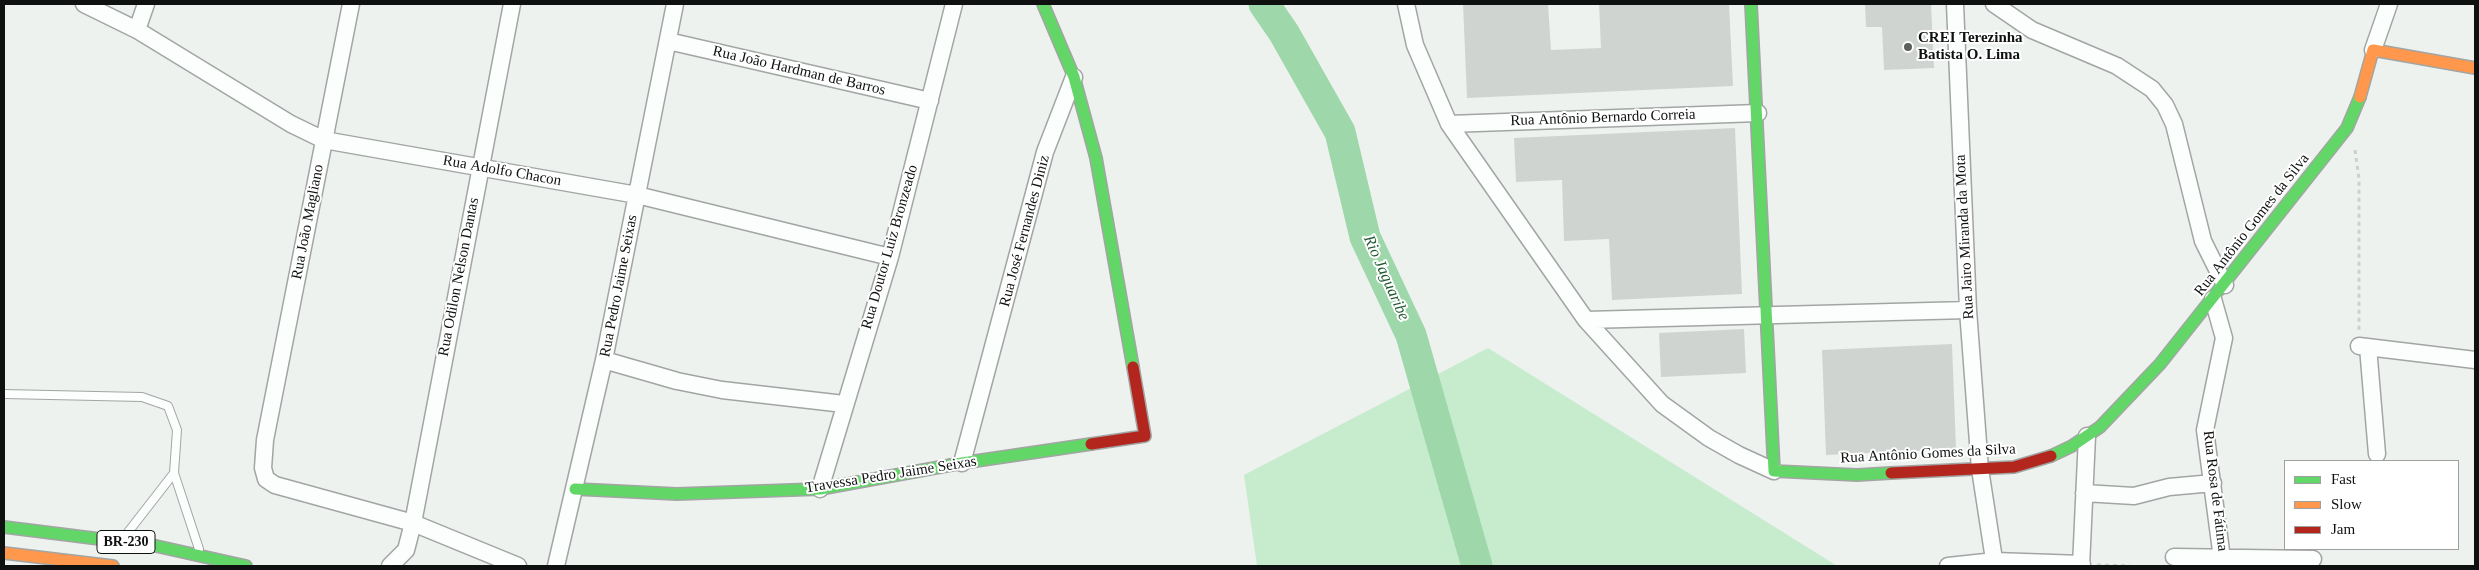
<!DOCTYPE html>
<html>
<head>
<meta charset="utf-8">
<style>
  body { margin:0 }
  #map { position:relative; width:2479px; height:570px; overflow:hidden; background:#eef2ef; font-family:Georgia,serif }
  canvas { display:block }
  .frame { position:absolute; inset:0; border:5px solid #0e110f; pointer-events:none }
  .legend { position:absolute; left:2284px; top:460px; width:175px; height:90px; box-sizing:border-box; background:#fff; border:1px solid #9fa09f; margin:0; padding:6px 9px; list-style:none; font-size:15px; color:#0e110f }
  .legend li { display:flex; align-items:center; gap:10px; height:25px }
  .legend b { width:25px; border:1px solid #9fa09f }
</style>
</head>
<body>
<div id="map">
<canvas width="2479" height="570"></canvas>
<div class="frame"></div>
<ul class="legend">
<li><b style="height:6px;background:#63d668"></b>Fast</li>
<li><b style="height:6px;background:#ff974d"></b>Slow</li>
<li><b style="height:6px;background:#b3261e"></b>Jam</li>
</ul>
</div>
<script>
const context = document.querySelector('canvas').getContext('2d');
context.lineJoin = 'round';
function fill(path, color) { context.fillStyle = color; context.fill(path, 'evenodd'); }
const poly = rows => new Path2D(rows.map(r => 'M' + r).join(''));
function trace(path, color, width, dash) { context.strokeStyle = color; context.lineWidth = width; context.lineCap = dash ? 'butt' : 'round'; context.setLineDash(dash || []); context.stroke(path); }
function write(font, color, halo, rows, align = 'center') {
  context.font = font + ' Georgia,serif'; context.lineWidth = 4; context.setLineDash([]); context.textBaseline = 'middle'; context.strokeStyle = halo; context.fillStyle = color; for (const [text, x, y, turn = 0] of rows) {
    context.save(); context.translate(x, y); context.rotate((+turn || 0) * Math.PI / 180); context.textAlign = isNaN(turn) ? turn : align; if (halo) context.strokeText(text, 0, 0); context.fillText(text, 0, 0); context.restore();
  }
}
const green = poly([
  [1488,348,1834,564,1836,566,1257,566,1244,475]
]);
const river = poly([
  [1264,4,1284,33,1340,132,1365,237,1411,335,1477,566]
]);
const building = poly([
  [1463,4,1548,4,1551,50,1601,48,1599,4,1729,4,1733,86,1467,98],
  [1865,4,1931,4,1934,68,1884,70,1882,27,1866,27],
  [1735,128,1742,294,1612,300,1609,239,1564,241,1562,180,1516,182,1514,138],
  [1744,329,1746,373,1661,377,1659,333],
  [1952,344,1956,449,1826,455,1822,350]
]);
const path = poly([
  [2355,150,2359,179,2359,331],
  [2097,565,2130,566]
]);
const lane = poly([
  [4,394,142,397,168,406,177,430,174,473,125,536],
  [174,473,199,549]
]);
const street = poly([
  [84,4,137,30,291,124,324,140,637,195,890,257],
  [351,4,265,440,263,468,266,479,275,485,413,523,518,566],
  [1406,4,1415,45,1449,124,1586,320,1662,404,1709,438,1739,455,1774,471],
  [1955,4,1968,310,1980,469,1995,566],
  [1994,4,2032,30,2117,66,2152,89,2165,105,2174,124,2203,241,2225,285],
  [137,30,146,4],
  [668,41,930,101],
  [2373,50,2389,4],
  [1449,124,1758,113],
  [2213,299,2224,338,2205,430,2223,566],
  [1586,320,1968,310],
  [2359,346,2475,360],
  [2368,347,2377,454],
  [604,360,677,381,722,390,844,404],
  [962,463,1045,152,1074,77],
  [820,489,890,257,954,4],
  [2084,493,2134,496,2169,487,2213,483],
  [2174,557,2313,559],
  [390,566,406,550,413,523,512,4],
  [556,566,604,360,675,4],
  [1948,566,1995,561,2082,564],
  [2081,566,2087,436]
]);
const fast = poly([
  [1043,4,1074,77,1096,158,1133,367],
  [1751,4,1774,471,1857,475,1891,473],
  [2051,456,2072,446,2100,427,2160,364,2347,128,2360,97],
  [575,489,677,494,820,489,962,463,1091,444],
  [4,527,156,546,246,566]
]);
const slow = poly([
  [2360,97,2373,50,2475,68],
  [4,553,113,566]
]);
const jam = poly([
  [1091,444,1145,436,1133,367],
  [1891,473,2014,467,2051,456]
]);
const markers = [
  [1908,47,5,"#5c605d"]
];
const shields = [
  [126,542,58]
];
const shieldNames = [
  ["BR-230",126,542]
];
const poiNames = [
  ["CREI Terezinha",1918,38],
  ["Batista O. Lima",1918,55]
];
const streetNames = [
  ["Rua João Hardman de Barros",799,71,13],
  ["Rua Antônio Bernardo Correia",1603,118,-2],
  ["Rua Adolfo Chacon",502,171,10],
  ["Rua João Magliano",308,222,-79],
  ["Rua Antônio Gomes da Silva",2252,225,-52],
  ["Rua José Fernandes Diniz",1025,231,-75],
  ["Rua Jairo Miranda da Mota",1965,237,-93],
  ["Rua Doutor Luiz Bronzeado",890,247,-74],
  ["Rua Odilon Nelson Dantas",459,277,-79],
  ["Rua Pedro Jaime Seixas",619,286,-79],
  ["Rua Antônio Gomes da Silva",1928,454,-3],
  ["Travessa Pedro Jaime Seixas",891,475,-9],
  ["Rua Rosa de Fátima",2215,491,83]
];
const waterNames = [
  ["Rio Jaguaribe",1386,278,66]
];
fill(green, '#c6ebcd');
trace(river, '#9ed7aa', 31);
fill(building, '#d0d4d1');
trace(lane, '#a2a5a3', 10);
trace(street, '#a2a5a3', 19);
trace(fast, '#a2a5a3', 14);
trace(slow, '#a2a5a3', 14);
trace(jam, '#a2a5a3', 14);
trace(path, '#cecfce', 3, [4, 4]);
trace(lane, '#fcfdfd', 8);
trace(street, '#fcfdfd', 16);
trace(fast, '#63d668', 11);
trace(slow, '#ff974d', 11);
trace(jam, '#b3261e', 11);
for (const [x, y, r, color] of markers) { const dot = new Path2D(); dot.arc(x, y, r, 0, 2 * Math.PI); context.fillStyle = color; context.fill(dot); trace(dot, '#fff', 2); }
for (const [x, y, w] of shields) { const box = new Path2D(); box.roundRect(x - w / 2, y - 11.5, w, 23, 4); context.fillStyle = '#fff'; context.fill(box); trace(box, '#0e110f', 1); }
write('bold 14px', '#0e110f', null, shieldNames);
write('bold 15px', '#0e110f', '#fff', poiNames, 'left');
write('15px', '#0e110f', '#fff', streetNames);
write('italic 16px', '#1f572f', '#fff', waterNames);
</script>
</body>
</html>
